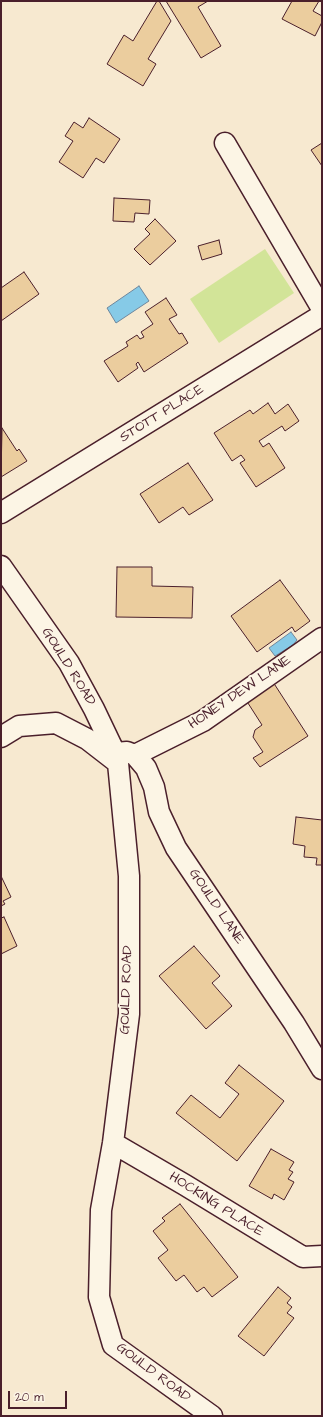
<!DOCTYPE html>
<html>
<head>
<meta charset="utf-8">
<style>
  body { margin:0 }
  #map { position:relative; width:323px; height:1417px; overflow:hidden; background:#f7e9d0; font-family:"Architects Daughter",sans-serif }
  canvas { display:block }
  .frame { position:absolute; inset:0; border:2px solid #4a1f2b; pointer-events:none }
  .scale { position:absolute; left:8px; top:1391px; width:59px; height:18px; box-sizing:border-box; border:2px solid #4a1f2b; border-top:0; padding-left:5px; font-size:12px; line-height:14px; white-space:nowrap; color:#4a1f2b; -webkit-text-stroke:3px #fcf5e5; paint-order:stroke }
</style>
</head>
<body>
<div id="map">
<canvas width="323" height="1417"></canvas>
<div class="frame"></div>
<div class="scale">20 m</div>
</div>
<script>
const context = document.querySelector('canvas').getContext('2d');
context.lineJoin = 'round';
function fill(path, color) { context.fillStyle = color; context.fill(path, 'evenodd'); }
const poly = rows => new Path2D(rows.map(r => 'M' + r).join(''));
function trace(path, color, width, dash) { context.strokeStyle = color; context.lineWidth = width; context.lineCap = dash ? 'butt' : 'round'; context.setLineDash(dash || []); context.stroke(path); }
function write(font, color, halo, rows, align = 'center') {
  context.font = font + ' "Architects Daughter",sans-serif'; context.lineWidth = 4; context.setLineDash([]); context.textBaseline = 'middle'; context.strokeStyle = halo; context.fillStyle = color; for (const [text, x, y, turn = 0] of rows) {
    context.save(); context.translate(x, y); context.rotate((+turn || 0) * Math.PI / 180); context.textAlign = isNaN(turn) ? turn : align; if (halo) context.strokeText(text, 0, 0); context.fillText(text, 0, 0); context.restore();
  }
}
const green = poly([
  [265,249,294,293,219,343,190,299]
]);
const water = poly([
  [139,286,149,301,116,323,107,308,139,286],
  [291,632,297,640,293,645,275,656,269,648,291,632]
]);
const building = poly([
  [157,1,159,1,171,21,148,59,156,64,143,86,107,64,124,35,133,41,157,1],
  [166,1,208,1,198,7,221,46,201,58,166,1],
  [292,1,319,1,313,11,322,16,322,22,315,36,282,19,292,1],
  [89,118,120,139,104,163,96,158,83,178,59,162,73,141,65,136,74,122,83,128,89,118],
  [322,143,322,166,311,150,322,143],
  [114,198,150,200,149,214,135,213,134,222,113,221,114,198],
  [155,219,176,241,150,265,134,249,150,234,145,229,155,219],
  [219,240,222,254,202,260,198,246,219,240],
  [24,272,39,294,1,321,1,288,24,272],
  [166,298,177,315,169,319,179,334,182,333,188,343,144,372,138,362,136,364,138,368,118,382,104,361,128,346,126,342,137,335,140,339,144,337,141,332,153,324,145,312,166,298],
  [268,403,275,414,288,404,299,421,285,431,282,426,259,441,263,447,269,443,285,468,256,487,240,463,245,460,241,455,232,461,214,433,250,410,253,414,268,403],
  [2,428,17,451,19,449,27,461,1,477,2,428],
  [188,463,213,500,189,515,183,507,159,523,140,494,188,463],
  [117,567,152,567,152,586,193,587,192,618,116,617,117,567],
  [280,580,310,621,295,632,292,627,257,652,231,616,280,580],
  [273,682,308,736,260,767,253,758,263,752,253,737,255,730,262,725,246,700,273,682],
  [296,817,322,820,322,865,316,865,317,858,304,857,305,846,293,844,296,817],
  [1,876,11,897,3,901,5,904,1,906,1,876],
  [4,917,17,946,1,954,1,918,4,917],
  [194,946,220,976,212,983,232,1006,206,1029,159,976,194,946],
  [239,1065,284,1101,237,1161,176,1113,191,1095,220,1118,239,1094,225,1083,239,1065],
  [271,1149,294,1162,289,1170,293,1172,288,1179,294,1182,284,1200,274,1194,272,1199,249,1186,271,1149],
  [180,1204,238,1277,212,1297,204,1287,197,1292,184,1275,176,1281,158,1258,168,1250,153,1231,165,1221,162,1218,180,1204],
  [278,1287,291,1298,287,1303,292,1307,287,1313,294,1318,264,1356,238,1336,278,1287]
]);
const street = poly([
  [225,143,322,309],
  [1,513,322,315],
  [1,566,69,663,94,709,115,753,118,763,129,876,129,1014,113,1143,101,1210,99,1297,113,1345,212,1416],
  [1,737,19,726,56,723,87,739,118,763],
  [115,753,127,752,135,755,146,768,154,787,159,812,176,848,294,1023,322,1069],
  [135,755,203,721,322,638],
  [113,1143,185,1185,303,1257,322,1256]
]);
const streetNames = [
  ["STOTT PLACE",162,414,-32],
  ["GOULD ROAD",68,667,58],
  ["HONEY DEW LANE",240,693,-34],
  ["GOULD LANE",216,907,56],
  ["GOULD ROAD",127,990,-88],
  ["HOCKING PLACE",216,1205,32],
  ["GOULD ROAD",153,1373,37]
];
fill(green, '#d2e498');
fill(water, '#86cae7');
trace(water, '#6e869c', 1);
fill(building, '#ebcd9e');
trace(building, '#4a1f2b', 1);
trace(street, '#4a1f2b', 23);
trace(street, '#fcf5e5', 20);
write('14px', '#4a1f2b', '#fcf5e5', streetNames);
</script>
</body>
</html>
